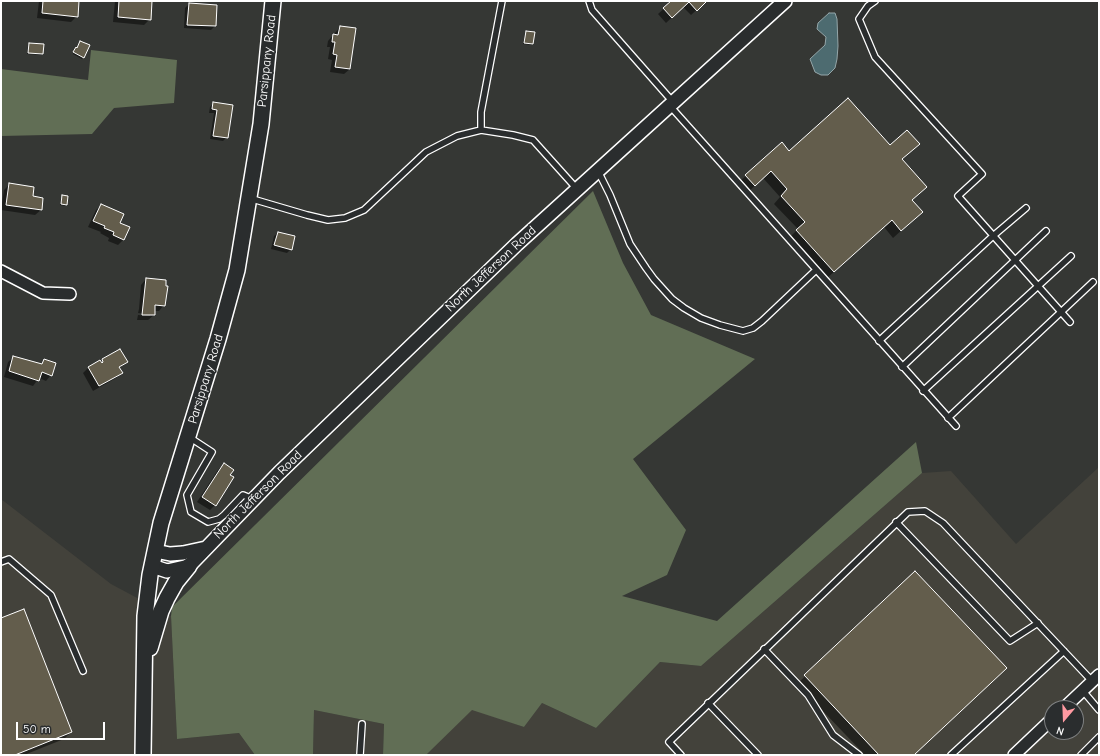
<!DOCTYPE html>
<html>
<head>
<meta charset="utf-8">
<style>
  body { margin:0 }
  #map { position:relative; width:1100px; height:756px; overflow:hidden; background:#353734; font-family:"Comic Neue",sans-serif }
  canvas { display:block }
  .frame { position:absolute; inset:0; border:2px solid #fff; pointer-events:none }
  .north { position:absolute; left:1044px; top:700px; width:40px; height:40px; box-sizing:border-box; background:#2a2d2e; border:1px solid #7f8182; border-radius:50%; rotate:199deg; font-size:11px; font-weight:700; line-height:16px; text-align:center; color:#fff }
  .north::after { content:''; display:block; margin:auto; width:14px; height:18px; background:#ff9aa2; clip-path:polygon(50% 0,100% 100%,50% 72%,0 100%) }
  .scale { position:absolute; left:16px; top:722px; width:89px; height:18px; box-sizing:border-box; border:2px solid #fff; border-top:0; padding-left:5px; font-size:12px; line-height:14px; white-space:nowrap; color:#fff; -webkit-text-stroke:3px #2a2d2e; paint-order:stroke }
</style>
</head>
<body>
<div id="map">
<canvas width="1100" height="756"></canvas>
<div class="frame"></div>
<div class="north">N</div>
<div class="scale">50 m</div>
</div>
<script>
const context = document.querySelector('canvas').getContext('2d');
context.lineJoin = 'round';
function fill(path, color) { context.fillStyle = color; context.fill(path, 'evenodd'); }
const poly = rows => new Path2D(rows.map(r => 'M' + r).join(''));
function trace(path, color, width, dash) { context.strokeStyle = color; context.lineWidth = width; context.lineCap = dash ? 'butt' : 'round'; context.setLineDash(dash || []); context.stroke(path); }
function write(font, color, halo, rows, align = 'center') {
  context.font = font + ' "Comic Neue",sans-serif'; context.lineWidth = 3.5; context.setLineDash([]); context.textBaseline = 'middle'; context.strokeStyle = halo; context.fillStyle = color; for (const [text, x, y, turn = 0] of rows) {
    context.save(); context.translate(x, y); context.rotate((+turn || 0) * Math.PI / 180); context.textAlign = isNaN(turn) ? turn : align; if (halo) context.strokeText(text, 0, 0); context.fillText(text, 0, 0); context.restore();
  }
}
const built = poly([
  [1099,467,1099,755,426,755,472,709,524,727,542,703,596,728,660,662,701,666,922,473,951,471,1016,544],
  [1052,708,1076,708,1076,732,1052,732],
  [1,499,111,584,171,616,177,739,239,733,255,755,1,755],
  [314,710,384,724,383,755,313,755]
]);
const green = poly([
  [91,50,177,60,174,103,114,108,92,134,1,136,1,69,88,80],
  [593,191,623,263,651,315,755,359,633,459,686,530,667,575,622,596,717,621,916,442,922,473,701,666,660,662,596,728,542,703,524,727,472,710,426,755,383,755,384,724,314,710,313,755,255,755,239,733,177,739,171,616,172,607]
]);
const water = poly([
  [829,13,835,13,837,19,838,46,837,59,835,68,828,75,821,75,815,72,810,59,825,45,826,37,817,29,818,23,829,13]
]);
const shadow = poly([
  [39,1,78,1,77,16,71,22,37,18],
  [115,1,137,1,150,19,144,25,113,22],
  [667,1,706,1,691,15,683,7,666,23,658,14,669,4],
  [189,4,216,6,215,26,211,30,184,28,185,8],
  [340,27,350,69,344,74,330,72,332,60,328,59,330,47,327,47,328,41],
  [526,32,533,44,531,45,523,44,525,33],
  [30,44,42,54,41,55,27,54,28,45],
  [74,50,83,57,82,59,73,54],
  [214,103,231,106,227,137,223,141,210,139,214,113,209,113,210,107],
  [782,143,789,152,901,160,911,200,914,219,893,238,884,227,826,279,789,238,798,229,774,204,780,197,763,178,747,193,738,183],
  [10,184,32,197,41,210,35,215,1,210,4,190],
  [63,196,66,204,65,206,60,205,61,198],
  [101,205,119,223,129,228,123,240,118,245,108,241,109,238,100,233,101,232,88,227,96,210],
  [278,233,291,249,287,253,271,249,274,236],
  [146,279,164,305,159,311,154,311,154,315,148,320,137,320,138,315,150,316,150,314,138,313,139,309,141,285],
  [14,357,40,365,44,360,51,375,46,381,39,378,33,386,4,377,8,362],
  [103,360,126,361,119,368,121,373,116,378,93,391,83,373,88,368],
  [224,464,215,505,210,510,197,502,218,470],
  [915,572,913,755,865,755,797,684],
  [1,619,71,732,64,739,24,755,1,755]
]);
const building = poly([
  [43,1,79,1,78,17,42,13,43,1],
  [119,1,152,1,151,20,118,17,119,1],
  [671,1,707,1,697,11,689,2,672,18,663,8,671,1],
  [189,3,217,5,216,26,187,25,189,3],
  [340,26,356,28,350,69,335,67,337,55,333,54,335,42,332,42,333,34,338,35,340,26],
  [526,31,535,32,533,44,524,43,526,31],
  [80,41,90,45,84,58,73,52,76,47,77,48,80,41],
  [29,43,44,44,43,54,28,53,29,43],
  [848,98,890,145,907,130,920,144,902,159,927,187,912,200,923,212,901,231,892,220,834,272,796,230,805,222,781,196,787,189,771,171,755,186,745,175,782,142,789,151,848,98],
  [213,102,233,105,228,138,213,136,217,110,212,109,213,102],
  [9,183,34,187,33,196,43,198,42,210,6,205,9,183],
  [62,195,68,196,67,205,61,204,62,195],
  [101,204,124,214,120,223,130,227,124,240,113,235,114,232,104,228,105,226,93,221,101,204],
  [278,232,295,236,292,250,274,245,278,232],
  [146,278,166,280,166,286,168,286,165,306,155,305,155,315,142,315,146,278],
  [120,349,128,362,119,367,123,373,99,386,88,367,100,360,102,363,103,362,102,359,120,349],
  [13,356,42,364,44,359,56,363,52,376,42,372,39,381,9,371,13,356],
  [224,463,234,470,230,475,234,477,216,506,202,497,224,463],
  [915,571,1007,668,914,755,879,755,804,675,915,571],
  [24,609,72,732,15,755,1,755,1,618,24,609]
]);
const service = poly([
  [589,1,592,10,673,102],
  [875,1,868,6,859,19,875,57,982,174,958,196,1070,322],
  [670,106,956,426],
  [481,130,481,112,502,1],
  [598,171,610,195,630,244,646,268,654,279,672,299,684,308,701,318,720,325,743,331,753,328,762,321,816,270],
  [249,198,307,215,328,220,345,218,364,210,426,152,457,136,481,130,513,135,533,140,577,189],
  [879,341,993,236,1026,208],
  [902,367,1046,231],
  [923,391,1071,256],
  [948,418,1093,282],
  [189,437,212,452,187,495,191,512,208,522,219,519,224,515,243,495,253,499],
  [896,522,1010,641,1038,623],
  [1,562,9,559,51,595,83,671],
  [764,649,808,695,833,735,859,755],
  [1083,691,1099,710],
  [708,703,758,755],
  [360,755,362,724],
  [681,755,669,742,908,512,925,511,943,523,1092,681],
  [951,755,1064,651],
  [1081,755,1099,737]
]);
const minor = poly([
  [1,271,43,293,70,294],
  [1064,708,1099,675],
  [1014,755,1052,719]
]);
const tertiary = poly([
  [155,551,170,554,183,553,206,548],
  [152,566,167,571,189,566,279,473,517,244,785,1]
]);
const secondary = poly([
  [150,648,161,611,167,598,176,582,189,566],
  [143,755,145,616,150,575,161,523,218,339,237,270,261,124,273,1]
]);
const streetNames = [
  ["Parsippany Road",267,61,-84],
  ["North Jefferson Road",491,269,-43],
  ["Parsippany Road",206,379,-73],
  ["North Jefferson Road",258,495,-45]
];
fill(built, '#43423b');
fill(green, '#616e55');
fill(water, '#4d6b70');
trace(water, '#94a6a9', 1);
fill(shadow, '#0007');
fill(building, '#635d4c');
trace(building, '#fff', 1);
trace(service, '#fff', 8);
trace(minor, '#fff', 14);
trace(tertiary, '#fff', 16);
trace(secondary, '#fff', 18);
trace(service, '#2a2d2e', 5.5);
trace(minor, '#2a2d2e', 11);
trace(tertiary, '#2a2d2e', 13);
trace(secondary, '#2a2d2e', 15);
write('13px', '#fff', '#2a2d2e', streetNames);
</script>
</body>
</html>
